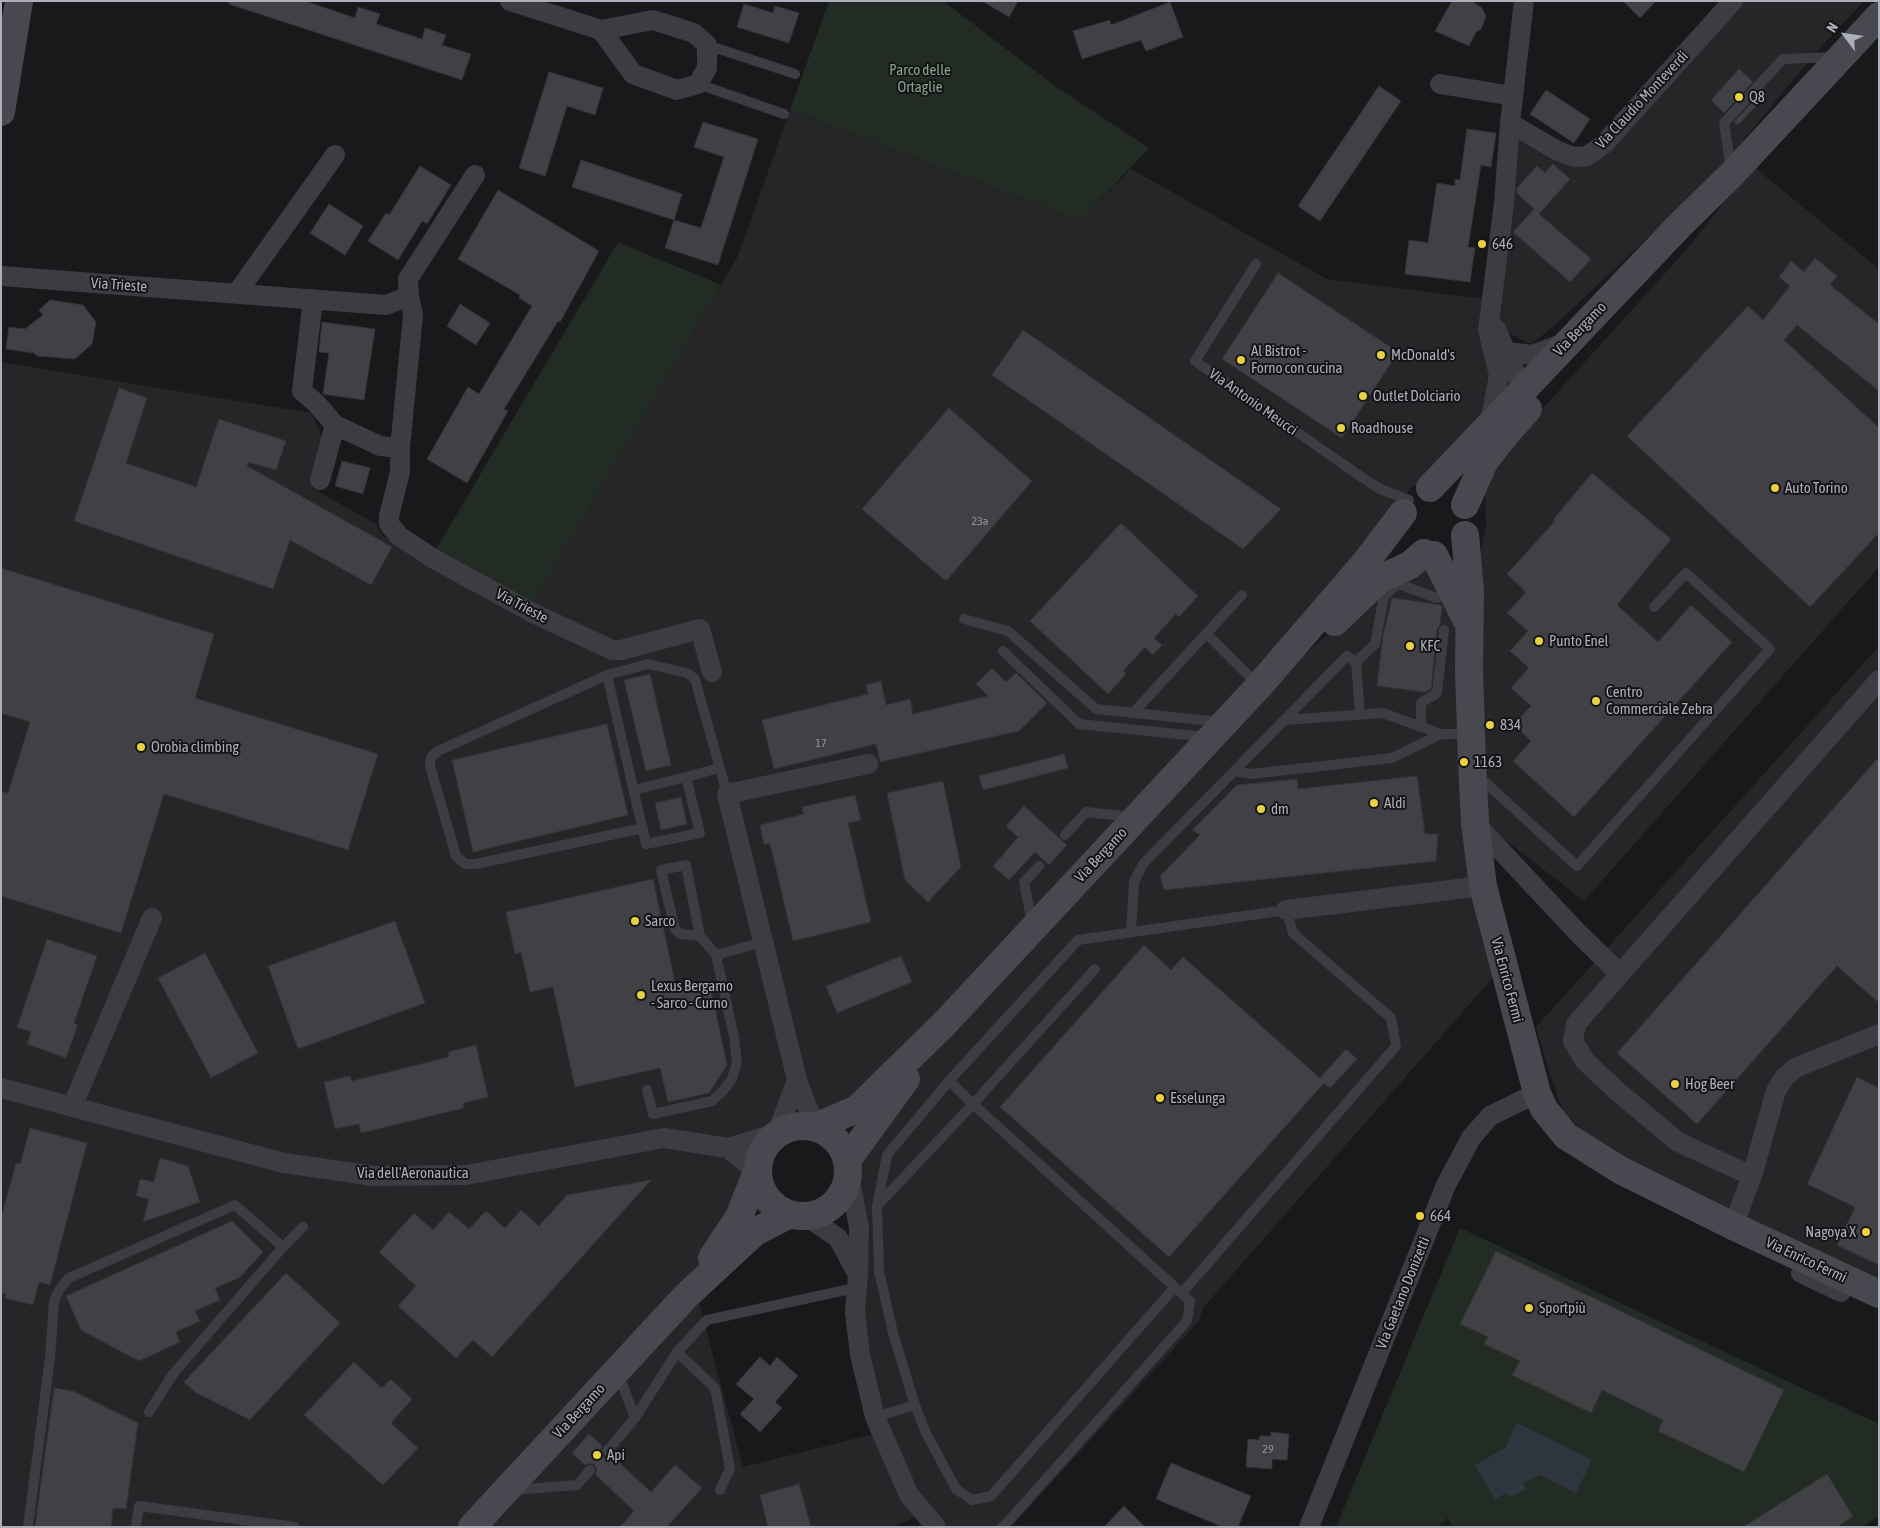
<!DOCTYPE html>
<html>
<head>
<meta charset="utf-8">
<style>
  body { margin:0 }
  #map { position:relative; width:1880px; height:1528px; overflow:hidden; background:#19191b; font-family:"Asap Condensed",sans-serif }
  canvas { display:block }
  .frame { position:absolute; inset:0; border:2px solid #acaeba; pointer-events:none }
  .north { position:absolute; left:1820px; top:10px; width:50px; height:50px; -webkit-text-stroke:4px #141416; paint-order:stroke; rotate:301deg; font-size:14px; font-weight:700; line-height:20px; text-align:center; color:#acaeba }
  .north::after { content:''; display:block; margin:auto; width:18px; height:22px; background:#acaeba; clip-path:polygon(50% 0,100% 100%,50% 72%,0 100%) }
</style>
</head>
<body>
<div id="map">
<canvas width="1880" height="1528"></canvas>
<div class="frame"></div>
<div class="north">N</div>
</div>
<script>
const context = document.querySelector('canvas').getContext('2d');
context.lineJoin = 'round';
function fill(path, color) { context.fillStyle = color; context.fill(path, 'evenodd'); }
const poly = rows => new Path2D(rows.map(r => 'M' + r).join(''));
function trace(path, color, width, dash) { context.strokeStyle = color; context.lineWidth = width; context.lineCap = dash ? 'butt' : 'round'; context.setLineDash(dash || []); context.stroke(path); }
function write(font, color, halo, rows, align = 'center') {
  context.font = font + ' "Asap Condensed",sans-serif'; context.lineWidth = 4; context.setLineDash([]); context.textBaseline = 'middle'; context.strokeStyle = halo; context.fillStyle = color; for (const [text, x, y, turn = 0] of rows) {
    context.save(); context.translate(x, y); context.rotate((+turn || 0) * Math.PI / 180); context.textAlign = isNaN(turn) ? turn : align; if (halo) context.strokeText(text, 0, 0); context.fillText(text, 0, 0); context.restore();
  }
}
const built = poly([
  [1740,1,1864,1,1817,51,1718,171,1554,326,1531,344,1506,332,1496,314,1514,134,1587,164],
  [790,110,1080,221,1131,169,1327,279,1484,299,1492,379,1481,424,1427,479,1410,489,1359,559,853,1102,820,1117,792,1080,772,1127,728,1141,468,1170,376,1169,286,1159,1,1083,1,362,311,413,325,443,312,488,376,524,382,535,523,618,738,256],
  [1753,166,1879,269,1879,567,1584,901,1481,821,1475,575,1486,527,1485,493,1488,469,1686,250],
  [1423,564,1454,598,1495,975,1203,1308,1199,1321,1011,1527,939,1527,913,1495,865,1360,853,1160,947,1027,1261,690,1325,637,1381,582],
  [1879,646,1879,1281,1609,1152,1582,1130,1563,1111,1551,1078,1536,1027],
  [1,1096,378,1180,664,1142,723,1151,753,1173,733,1219,683,1293,466,1527,1,1527],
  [696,1292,743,1467,877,1433,921,1515,892,1527,479,1527]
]);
const green = poly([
  [829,1,943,1,1058,88,1149,148,1080,221,790,110],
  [618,242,721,285,533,602,436,549],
  [1460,1228,1879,1424,1879,1516,1862,1527,1453,1527,1448,1518,1436,1527,1336,1527]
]);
const water = poly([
  [1517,1423,1592,1460,1576,1493,1540,1475,1523,1483,1526,1489,1511,1497,1506,1493,1495,1499,1475,1465,1505,1448]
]);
const building = poly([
  [229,1,305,1,355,18,358,7,380,14,376,24,422,39,425,28,446,35,442,45,471,54,462,80,229,4,229,1],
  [982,1,1018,1,1009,17,982,1],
  [1452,1,1472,1,1482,8,1486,16,1481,29,1476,32,1469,46,1435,31,1452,1],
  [1623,1,1656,1,1640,18,1623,1],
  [1170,2,1183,37,1146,51,1141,40,1082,59,1073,31,1110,20,1111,25,1170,2],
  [744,4,773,13,775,6,799,13,789,43,737,27,744,4],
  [1739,69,1753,82,1724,113,1711,100,1739,69],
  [549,72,603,88,595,115,567,106,545,176,519,168,549,72],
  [1379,86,1401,101,1320,221,1298,206,1379,86],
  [1546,90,1590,119,1574,143,1530,114,1546,90],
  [1763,91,1766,95,1738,125,1734,122,1763,91],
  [703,122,758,139,718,265,665,248,674,220,701,228,724,157,694,147,703,122],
  [1467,129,1496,133,1491,167,1481,165,1468,247,1475,248,1470,282,1405,274,1409,240,1428,243,1437,183,1455,186,1455,179,1460,180,1467,129],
  [581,160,682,194,674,220,572,187,581,160],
  [1553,164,1570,179,1539,214,1591,259,1570,282,1513,232,1534,209,1517,193,1517,188,1537,166,1545,173,1553,164],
  [420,166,451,185,427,224,422,221,398,260,368,241,386,213,389,215,420,166],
  [498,190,599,251,560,322,558,321,504,409,508,411,467,483,427,459,468,387,479,394,532,306,519,298,520,295,458,259,498,190],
  [329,204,363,226,345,255,310,233,329,204],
  [1815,258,1837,276,1830,285,1879,324,1879,391,1797,325,1784,340,1879,428,1879,533,1810,607,1627,436,1748,306,1763,320,1790,286,1779,277,1791,261,1804,272,1815,258],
  [1278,273,1398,352,1342,438,1222,359,1278,273],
  [50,300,83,305,96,322,92,344,75,359,37,356,34,353,6,349,9,327,25,329,43,315,39,310,50,300],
  [460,304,490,323,476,345,447,326,460,304],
  [322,322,375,329,364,400,323,394,329,353,319,352,322,322],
  [1023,330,1281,509,1243,549,992,375,1023,330],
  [119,388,147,398,126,463,196,487,219,419,286,441,276,470,248,462,247,466,392,547,371,585,290,540,273,589,74,521,119,388],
  [949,408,1032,481,946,581,862,509,949,408],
  [342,461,370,468,363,494,335,486,342,461],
  [1592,473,1671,539,1617,605,1658,642,1691,605,1732,642,1574,817,1513,761,1531,741,1514,724,1531,706,1511,688,1529,668,1510,651,1528,631,1507,613,1526,592,1507,574,1555,521,1553,520,1592,473],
  [1121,523,1198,596,1179,617,1176,614,1154,638,1162,645,1153,655,1145,647,1123,671,1126,674,1108,694,1030,621,1121,523],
  [1,568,214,634,195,698,378,754,348,850,164,794,121,933,1,896,1,791,8,793,30,722,1,713,1,568],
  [1392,598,1441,605,1442,606,1440,625,1437,629,1431,689,1425,692,1377,686,1383,636,1392,598],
  [992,668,1006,682,1016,673,1047,703,1019,731,880,762,876,744,774,769,762,720,868,694,866,685,881,681,886,705,910,699,913,714,988,696,976,684,992,668],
  [650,674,671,765,646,771,624,680,650,674],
  [607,724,628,815,473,852,452,760,607,724],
  [1064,754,1068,768,983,790,979,776,1064,754],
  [1879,757,1879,1003,1837,966,1697,1124,1617,1053,1879,757],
  [1417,776,1425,834,1438,834,1436,861,1164,890,1160,876,1200,835,1192,830,1237,785,1297,779,1298,789,1417,776],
  [943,781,961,867,928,902,905,880,887,793,943,781],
  [855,795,861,820,848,823,871,922,793,941,770,843,764,845,760,825,804,814,802,807,855,795],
  [681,797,687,824,661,830,655,803,681,797],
  [1024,806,1067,845,1049,865,1035,852,1009,880,993,866,1018,837,1006,826,1024,806],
  [653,879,676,987,709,980,727,1065,709,1093,668,1102,660,1068,575,1087,553,987,530,992,521,952,515,954,506,912,653,879],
  [395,921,425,1003,298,1049,268,966,395,921],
  [47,939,97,956,74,1023,78,1025,66,1058,27,1044,31,1032,17,1027,47,939],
  [1144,945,1171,970,1183,957,1320,1078,1346,1049,1357,1059,1330,1088,1324,1083,1169,1257,1000,1107,1144,945],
  [205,953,258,1053,211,1078,158,978,205,953],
  [901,956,912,982,837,1013,826,986,901,956],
  [476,1045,488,1097,463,1103,464,1108,361,1133,359,1124,335,1129,324,1082,350,1076,352,1081,449,1057,448,1052,476,1045],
  [1857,1077,1879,1088,1879,1265,1837,1245,1855,1207,1807,1184,1857,1077],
  [30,1128,87,1143,50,1285,39,1282,33,1305,5,1298,6,1294,1,1293,1,1218,16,1163,20,1164,30,1128],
  [160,1158,188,1166,200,1202,143,1222,149,1199,136,1196,140,1179,154,1182,160,1158],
  [651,1180,492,1357,473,1340,456,1358,398,1306,416,1286,379,1252,414,1213,433,1230,449,1212,469,1229,486,1211,505,1228,521,1210,539,1226,567,1195,651,1180],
  [232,1221,263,1252,239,1278,215,1288,220,1300,195,1311,200,1321,176,1332,180,1342,139,1361,81,1330,66,1296,232,1221],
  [1496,1251,1784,1390,1744,1472,1658,1431,1663,1420,1602,1390,1591,1413,1512,1375,1520,1361,1484,1344,1488,1337,1460,1324,1496,1251],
  [286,1273,340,1323,250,1420,195,1392,184,1382,286,1273],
  [760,1357,770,1366,777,1357,798,1376,775,1402,782,1408,760,1432,740,1414,754,1399,736,1384,760,1357],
  [354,1362,382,1388,391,1379,412,1399,391,1423,418,1448,383,1485,304,1415,354,1362],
  [54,1388,73,1391,138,1423,126,1509,113,1508,111,1527,35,1527,54,1388],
  [1271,1432,1289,1434,1287,1460,1272,1459,1272,1469,1246,1467,1248,1439,1259,1440,1260,1436,1271,1436,1271,1432],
  [589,1434,602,1446,600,1450,602,1456,606,1458,612,1456,651,1492,675,1465,702,1488,667,1527,620,1527,634,1511,595,1474,597,1471,595,1465,591,1463,585,1465,572,1453,589,1434],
  [1171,1463,1251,1496,1238,1527,1223,1527,1156,1499,1171,1463],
  [1827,1474,1853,1516,1837,1527,1743,1527,1827,1474],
  [799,1484,811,1527,768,1527,760,1495,799,1484],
  [1124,1506,1145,1527,1104,1527,1124,1506]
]);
const lane = poly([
  [707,45,795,74],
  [698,84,784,114],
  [1731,169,1724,123,1783,59,1836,57],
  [1256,264,1195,361,1360,476,1380,489,1409,500],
  [964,619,1008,631,1096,709,1221,722],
  [1206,633,1259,686],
  [1003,651,1079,724,1207,737],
  [1356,662,1375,644,1384,596,1398,584,1437,598],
  [607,675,646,844,700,833,686,777,719,768],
  [1133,713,1242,595],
  [1285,720,1383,713,1441,734,1470,734],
  [1421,727,1421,703,1437,693,1444,630],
  [1235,771,1252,774,1392,758,1441,734],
  [1477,775,1577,866,1770,649,1686,573,1654,607],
  [634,790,686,777],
  [643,828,476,864,465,864,456,856,430,766,431,757,438,751,607,675,648,664,687,673,695,679,727,794],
  [1065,835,1086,812,1132,817],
  [1032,923,1024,882,1039,866],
  [1131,932,1134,882,1143,864,1347,656,1356,662,1360,715],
  [700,936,680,934,675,929,661,870,686,865,700,936,716,955],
  [949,1081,973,1104,1095,969],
  [647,1090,653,1114,712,1101,723,1091,732,1079,737,1063,734,1037,716,955,763,942],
  [877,1206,973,1104,1190,1301,1187,1321,1004,1526,1002,1527],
  [283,1247,303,1227],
  [1175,1287,991,1496,972,1500,956,1489,926,1433,915,1405,893,1333,879,1271,877,1206,887,1155,949,1081,1078,940,1286,910,1293,933,1391,1018,1396,1046,1182,1293],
  [677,1352,715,1388,730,1469,720,1490],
  [875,1417,915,1405],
  [635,1418,677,1352,707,1320,855,1288],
  [607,1451,635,1418,618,1373],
  [514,1490,577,1485,590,1470],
  [28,1527,50,1358,54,1301,59,1290,69,1278,235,1205,283,1247,173,1374,149,1412],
  [136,1527,139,1506,295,1527]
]);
const street = poly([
  [510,1,601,30,653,20,694,33,707,45,707,68,698,84,677,90,633,74,601,30],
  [1440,84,1513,96],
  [1510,123,1556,150,1574,157,1587,156,1603,145,1733,1],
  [475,175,408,279,409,296,413,315,400,448,400,472,389,516,389,524,399,536,434,559,533,613,612,650,621,650,700,629,712,672],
  [1,276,386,305,409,296],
  [237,293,335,155],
  [313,299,302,391,316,403,335,425,380,446,400,448],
  [1496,329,1522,388,1524,398,1522,402],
  [1507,352,1532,355,1564,343],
  [1490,423,1499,375,1488,330,1504,203,1510,123,1524,1],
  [320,480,335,425],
  [1475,823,1577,932,1620,974],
  [1286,910,1483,886],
  [1,1088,284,1163,374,1176,466,1175,664,1138,728,1148,777,1133,797,1080],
  [72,1107,152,918],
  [815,1127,797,1080,727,794,868,764],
  [728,1148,757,1172],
  [849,1176,859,1227,858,1275,855,1312,860,1355,875,1417,909,1495,936,1527],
  [1752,1176,1678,1142,1617,1091,1585,1061,1573,1041,1576,1024,1879,680],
  [807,1217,838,1238,857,1273],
  [1733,1226,1752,1176,1776,1091,1784,1078,1795,1068,1879,1034],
  [1801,1273,1841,1292],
  [1309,1527,1446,1185,1471,1138,1490,1116,1537,1093]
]);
const secondary = poly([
  [1,112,19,1],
  [1430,488,1678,227,1732,174,1879,16],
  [1465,505,1484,462,1505,435,1528,409],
  [1465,535,1470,590,1469,670,1472,762,1475,823,1483,886,1537,1093,1544,1109,1566,1136,1620,1170,1733,1226,1879,1294],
  [1434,555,1466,619],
  [1335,622,1380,579,1410,565,1424,553],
  '758 1171a45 45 0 1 1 90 0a45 45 0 1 1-90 0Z',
  [815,1127,857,1109,944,1024,1259,686,1365,563,1403,513],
  [848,1159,906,1079],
  [712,1258,739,1217,757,1172],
  [472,1527,686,1296,755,1232,788,1215]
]);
const markers = [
  [1739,97,5,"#ead142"],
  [1482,244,5,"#ead142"],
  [1381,355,5,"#ead142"],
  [1241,360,5,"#ead142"],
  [1363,396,5,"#ead142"],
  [1341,428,5,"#ead142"],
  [1775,488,5,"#ead142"],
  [1539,641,5,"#ead142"],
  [1410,646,5,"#ead142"],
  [1596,701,5,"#ead142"],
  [1490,725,5,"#ead142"],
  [141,747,5,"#ead142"],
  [1464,762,5,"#ead142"],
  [1374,803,5,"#ead142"],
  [1261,809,5,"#ead142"],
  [635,921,5,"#ead142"],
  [641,995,5,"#ead142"],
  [1675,1084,5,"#ead142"],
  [1160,1098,5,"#ead142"],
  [1420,1216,5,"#ead142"],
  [1866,1232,5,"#ead142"],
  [1529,1308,5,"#ead142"],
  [597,1455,5,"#ead142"]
];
const numberNames = [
  ["23a",980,521],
  ["17",821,743],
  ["29",1268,1449]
];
const parkNames = [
  ["Parco delle",920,70],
  ["Ortaglie",920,87]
];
const poiNames = [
  ["Q8",1749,97],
  ["646",1492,244],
  ["Al Bistrot -",1251,351],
  ["Forno con cucina",1251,368],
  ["McDonald's",1391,355],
  ["Outlet Dolciario",1373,396],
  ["Roadhouse",1351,428],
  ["Auto Torino",1785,488],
  ["Punto Enel",1549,641],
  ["KFC",1420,646],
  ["Centro",1606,692],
  ["Commerciale Zebra",1606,709],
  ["834",1500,725],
  ["Orobia climbing",151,747],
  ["1163",1474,762],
  ["Aldi",1384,803],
  ["dm",1271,809],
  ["Sarco",645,921],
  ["Lexus Bergamo",651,986],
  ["- Sarco - Curno",651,1003],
  ["Hog Beer",1685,1084],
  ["Esselunga",1170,1098],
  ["664",1430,1216],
  ["Nagoya X",1856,1232,"right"],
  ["Sportpiù",1539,1308],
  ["Api",607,1455]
];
const streetNames = [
  ["Via Claudio Monteverdi",1642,100,-47],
  ["Via Trieste",119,285,4],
  ["Via Bergamo",1580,329,-46],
  ["Via Antonio Meucci",1253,402,35],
  ["Via Trieste",522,606,28],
  ["Via Bergamo",1101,855,-47],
  ["Via Enrico Fermi",1507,980,75],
  ["Via dell'Aeronautica",413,1173],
  ["Via Enrico Fermi",1806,1260,25],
  ["Via Gaetano Donizetti",1403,1293,-68],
  ["Via Bergamo",579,1411,-47]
];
fill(built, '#262528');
fill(green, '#232b25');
fill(water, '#2f353f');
fill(building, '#414145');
trace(building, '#343337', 1);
trace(lane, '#3c3c42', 10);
trace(street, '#3c3c42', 20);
trace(secondary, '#484950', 28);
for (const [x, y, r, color] of markers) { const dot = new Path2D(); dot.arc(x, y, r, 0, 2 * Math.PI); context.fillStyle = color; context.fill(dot); trace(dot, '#141416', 2); }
write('12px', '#91939d', null, numberNames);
write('15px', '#84a48c', '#141416', parkNames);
write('15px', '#acaeba', '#141416', poiNames, 'left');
write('15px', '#acaeba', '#141416', streetNames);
</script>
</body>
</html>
